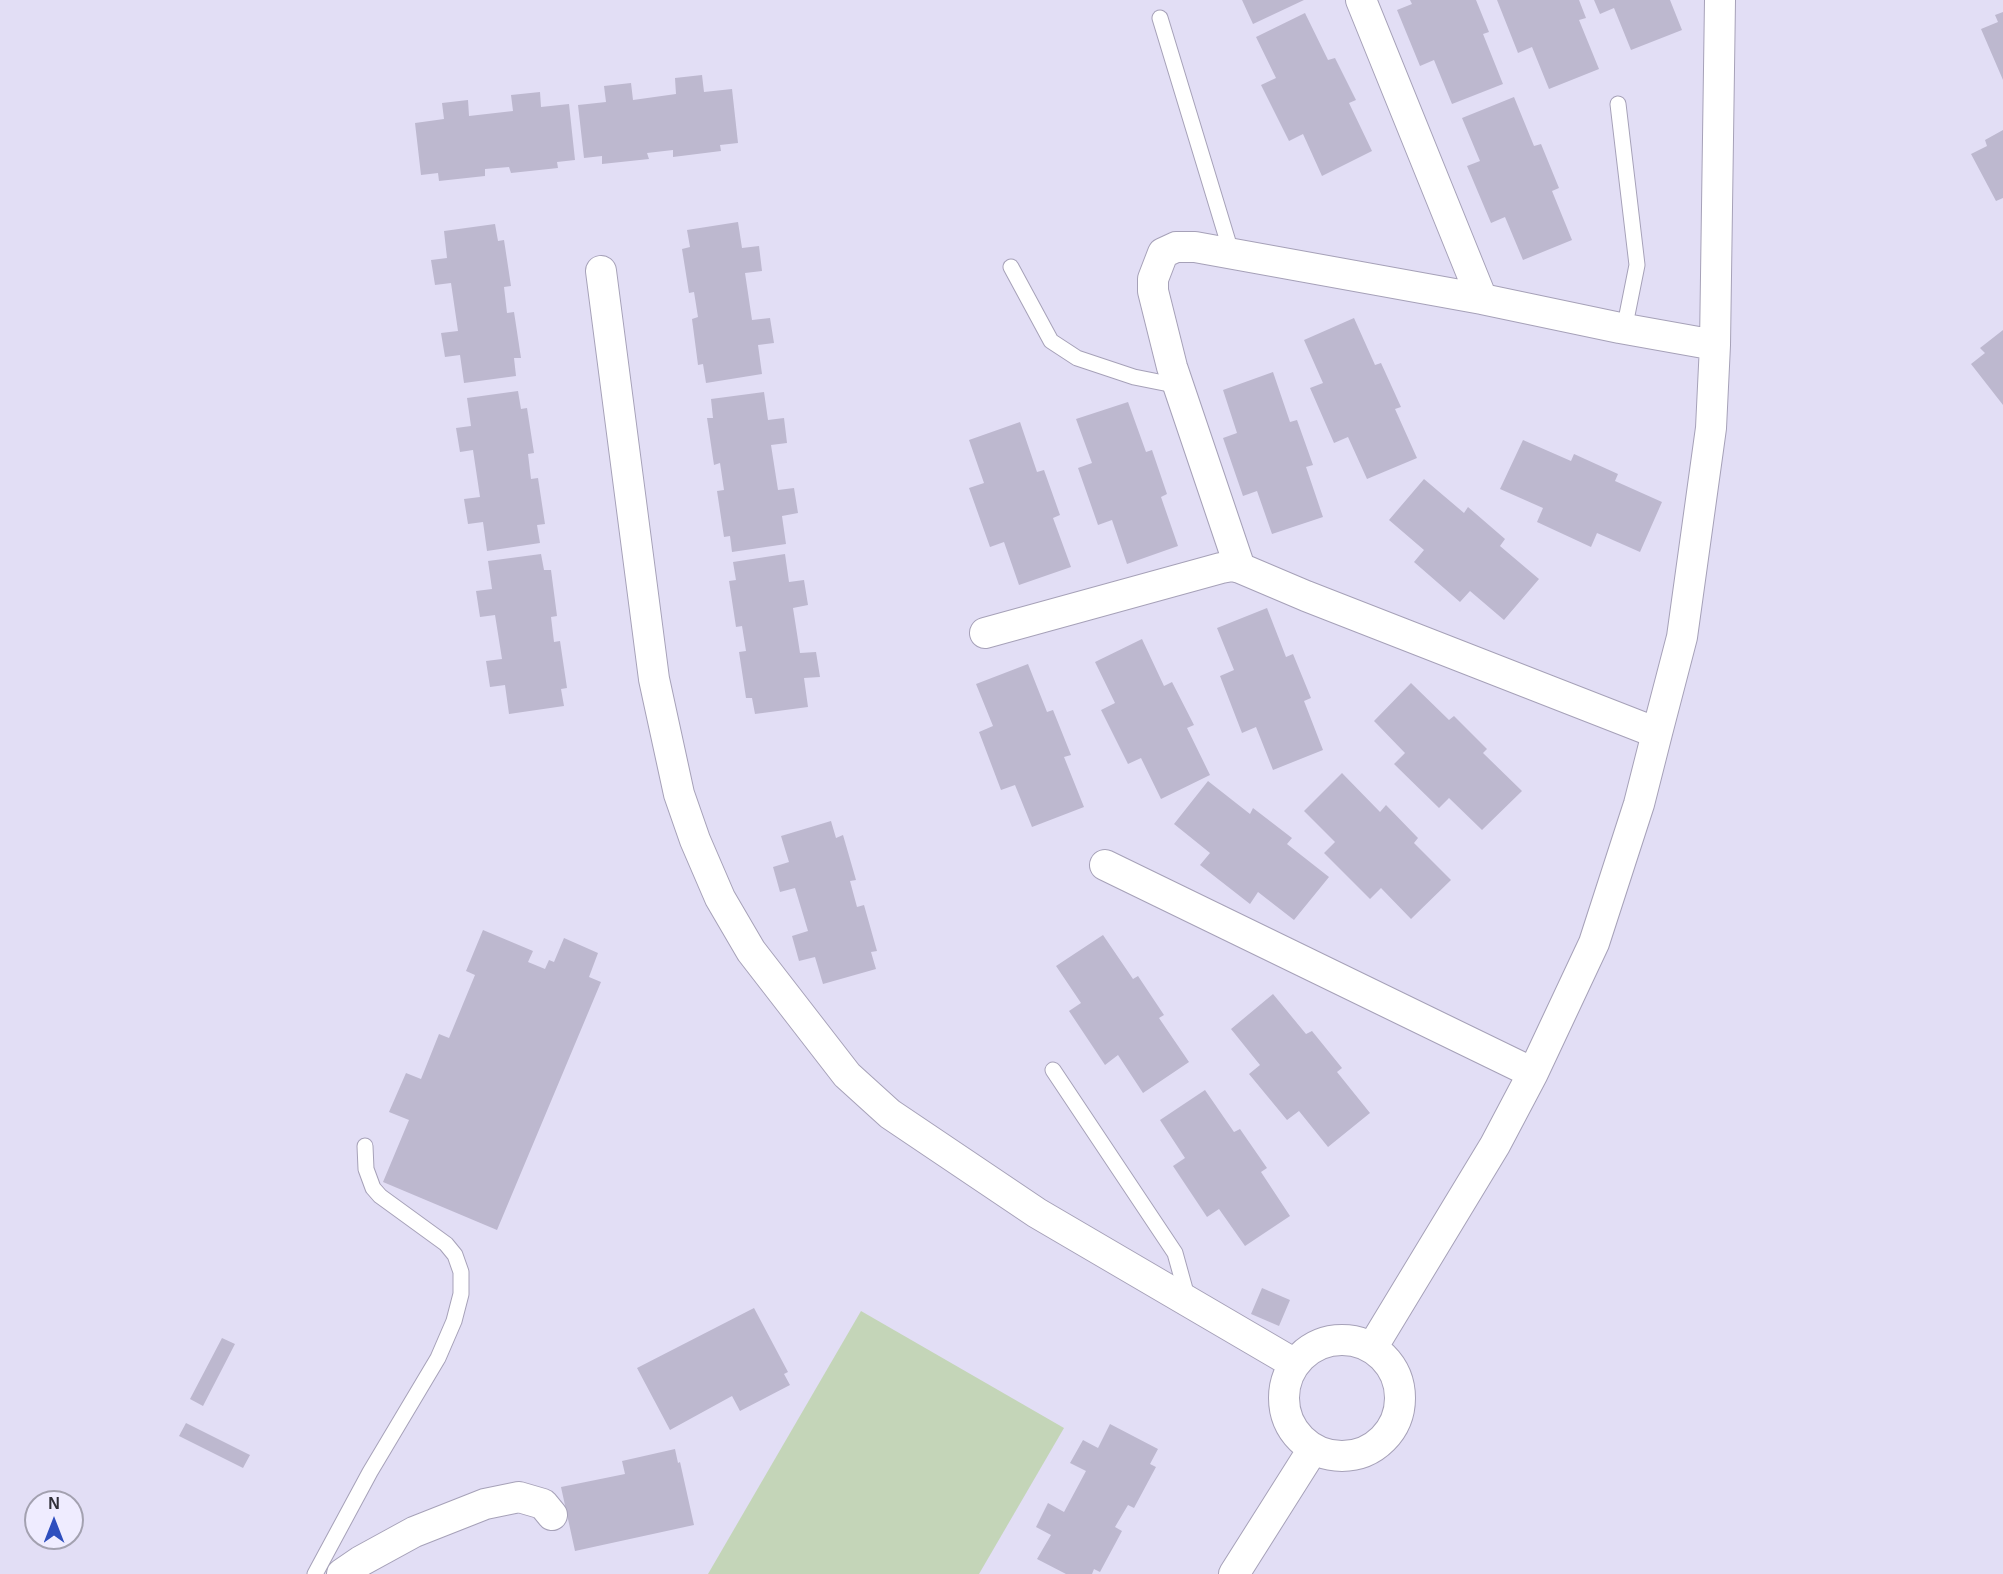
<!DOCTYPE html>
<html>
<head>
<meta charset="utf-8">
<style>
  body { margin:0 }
  #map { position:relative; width:2003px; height:1574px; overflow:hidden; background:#e2def5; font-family:Helvetica,sans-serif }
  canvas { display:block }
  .north { position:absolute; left:24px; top:1490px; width:60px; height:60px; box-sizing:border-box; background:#efecff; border:2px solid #a3a1b0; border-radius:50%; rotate:0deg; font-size:16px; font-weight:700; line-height:24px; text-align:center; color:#313039 }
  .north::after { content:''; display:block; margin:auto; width:21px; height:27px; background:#2e4ebe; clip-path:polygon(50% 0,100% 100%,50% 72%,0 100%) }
</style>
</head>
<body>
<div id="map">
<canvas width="2003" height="1574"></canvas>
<div class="north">N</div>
</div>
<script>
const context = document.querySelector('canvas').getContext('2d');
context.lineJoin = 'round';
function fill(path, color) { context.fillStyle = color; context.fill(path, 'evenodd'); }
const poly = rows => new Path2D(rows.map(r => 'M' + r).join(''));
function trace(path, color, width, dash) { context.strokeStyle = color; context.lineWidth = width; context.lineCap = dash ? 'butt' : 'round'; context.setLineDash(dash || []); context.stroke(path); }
const green = poly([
  [861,1311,1064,1428,979,1574,708,1574]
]);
const building = poly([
  [1242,0,1304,0,1253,24],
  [1410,0,1476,0,1489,32,1483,34,1503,84,1452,104,1434,60,1420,66,1397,10,1412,4],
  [1497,0,1579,0,1586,18,1579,20,1599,69,1549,89,1532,47,1518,53],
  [1594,0,1670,0,1682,30,1631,50,1614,8,1600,14],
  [2003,12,2003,80,1981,29,1998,22,1995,15],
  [1305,13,1328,60,1335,58,1356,100,1349,103,1372,151,1322,176,1303,134,1289,141,1261,85,1276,78,1256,37],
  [702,75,704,92,732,89,738,143,720,145,721,151,673,157,673,150,647,153,649,159,602,164,602,156,584,158,578,105,606,102,604,86,631,83,633,100,676,94,675,78],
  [540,92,541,107,569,104,575,160,557,162,558,168,511,173,509,167,485,169,485,176,439,181,438,173,421,175,415,123,444,119,442,103,468,100,469,116,513,111,511,95],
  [1514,97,1534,146,1541,144,1559,188,1552,191,1572,240,1523,260,1505,217,1491,223,1467,166,1480,161,1462,118],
  [2003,130,2003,198,1996,201,1971,154,1987,146,1985,140],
  [738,222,742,248,759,246,762,271,745,273,752,320,770,318,774,343,758,345,762,374,706,383,703,364,698,365,692,319,698,317,694,292,689,293,682,249,690,247,687,230],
  [495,224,498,241,504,240,511,286,504,287,507,313,514,312,521,358,514,358,516,376,464,383,460,355,445,357,441,333,458,331,451,283,435,285,431,260,447,258,444,231],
  [1354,318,1375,365,1381,363,1401,407,1395,409,1417,458,1367,479,1348,437,1334,443,1310,388,1323,383,1304,340],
  [2003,330,2003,405,1971,364,1985,353,1980,348],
  [1273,372,1290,422,1297,420,1313,465,1306,467,1323,517,1272,534,1257,491,1243,496,1223,438,1237,433,1223,390],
  [518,391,521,409,527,408,534,453,528,454,531,479,538,478,545,524,537,525,540,543,487,551,483,522,468,524,464,499,480,497,473,450,460,452,456,428,471,426,467,398],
  [764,392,768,420,784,418,787,443,771,445,778,490,794,488,798,513,782,516,786,544,732,552,730,536,724,537,717,491,724,490,720,463,714,465,707,418,713,418,711,399],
  [1128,402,1146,452,1152,450,1167,494,1161,497,1178,546,1127,564,1112,520,1098,525,1078,468,1092,463,1076,419],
  [1020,422,1037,472,1044,470,1060,515,1053,518,1071,567,1019,585,1004,542,990,547,969,488,984,483,969,440],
  [1523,440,1571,461,1574,454,1618,474,1615,481,1662,502,1640,552,1597,533,1591,547,1537,522,1543,508,1500,489],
  [1424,479,1464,513,1468,507,1505,539,1500,546,1539,579,1504,620,1470,591,1460,602,1414,562,1424,550,1389,520],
  [541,554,544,570,551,570,557,616,551,617,554,642,560,641,567,688,561,689,564,706,509,714,505,685,490,687,486,661,502,659,495,615,480,617,476,591,492,589,488,561],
  [785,554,789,582,804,580,808,605,793,608,800,653,816,652,820,677,804,678,808,707,755,714,752,698,746,698,739,652,746,651,742,626,736,627,729,581,736,580,733,562],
  [1267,608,1286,657,1293,654,1311,698,1304,701,1323,750,1273,770,1256,727,1242,733,1220,676,1234,670,1217,628],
  [1142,639,1164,686,1172,682,1194,725,1187,728,1210,775,1161,799,1141,758,1128,764,1101,710,1115,703,1095,662],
  [1028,664,1047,712,1053,710,1071,755,1064,757,1084,807,1032,827,1015,785,1001,790,979,732,993,726,976,684],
  [1411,683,1449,720,1454,716,1487,749,1483,753,1522,791,1482,830,1449,798,1439,808,1394,764,1405,753,1374,721],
  [1342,773,1380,812,1386,805,1418,838,1414,843,1451,880,1411,919,1381,888,1370,899,1324,853,1335,842,1304,811],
  [1208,781,1250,814,1253,808,1292,838,1287,844,1329,877,1294,920,1258,892,1250,904,1200,865,1210,853,1174,824],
  [831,821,836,838,843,835,856,880,850,881,857,907,864,905,877,951,871,952,876,969,823,984,815,957,799,961,792,936,808,931,795,888,780,892,773,867,789,862,781,836],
  [483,930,533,951,528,962,545,969,549,960,554,962,564,938,598,953,589,977,601,982,497,1230,383,1182,409,1120,389,1112,406,1073,421,1079,439,1034,449,1038,475,975,466,971],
  [1103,935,1133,979,1138,976,1164,1015,1159,1018,1189,1062,1143,1093,1118,1055,1105,1065,1069,1011,1081,1003,1056,966],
  [1273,994,1306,1034,1312,1031,1342,1068,1337,1072,1370,1113,1328,1147,1299,1111,1287,1120,1249,1074,1260,1065,1231,1029],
  [1205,1090,1234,1132,1240,1129,1267,1168,1261,1172,1290,1216,1245,1246,1219,1209,1207,1217,1173,1166,1185,1158,1160,1120],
  [1262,1288,1290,1300,1279,1326,1251,1314],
  [754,1308,788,1372,784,1374,790,1385,740,1411,732,1396,670,1430,637,1368],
  [222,1338,235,1344,203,1406,190,1399],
  [186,1423,250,1455,243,1468,179,1436],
  [1110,1424,1158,1449,1150,1464,1156,1467,1134,1508,1128,1505,1115,1527,1122,1531,1100,1572,1094,1569,1092,1574,1066,1574,1037,1559,1051,1535,1036,1527,1048,1503,1064,1512,1086,1471,1070,1463,1083,1440,1098,1448],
  [675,1449,678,1463,680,1462,694,1525,575,1551,561,1487,625,1474,622,1461]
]);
const lane = poly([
  [1160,18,1232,255],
  [1618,104,1637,265,1627,315,1620,328],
  [1011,267,1051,341,1077,358,1134,377,1179,386],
  [1053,1070,1175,1253,1188,1300],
  [315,1574,370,1472,438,1358,454,1321,461,1294,461,1272,455,1255,446,1244,380,1196,373,1188,366,1169,365,1146]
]);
const street = poly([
  [1361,0,1482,299],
  [601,271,654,679,679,794,695,840,720,898,751,951,847,1075,890,1114,1037,1213,1295,1364],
  [1240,568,1172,367,1153,291,1153,279,1163,253,1176,247,1195,247,1482,299,1620,328,1715,345],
  [985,633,1221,568,1232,566,1240,568,1306,596,1657,733],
  [1105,865,1533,1073],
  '1284 1398a58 58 0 1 1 116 0a58 58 0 1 1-116 0Z',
  [1372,1348,1495,1145,1533,1073,1594,943,1639,804,1657,733,1682,637,1711,428,1715,345,1720,0],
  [342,1574,361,1561,414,1532,485,1504,519,1497,543,1504,552,1515],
  [1234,1574,1313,1449]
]);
fill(green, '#c4d5b8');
fill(building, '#bdb8cf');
trace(lane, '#a6a1b8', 17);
trace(street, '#a6a1b8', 32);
trace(lane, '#fff', 15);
trace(street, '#fff', 30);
</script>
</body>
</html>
